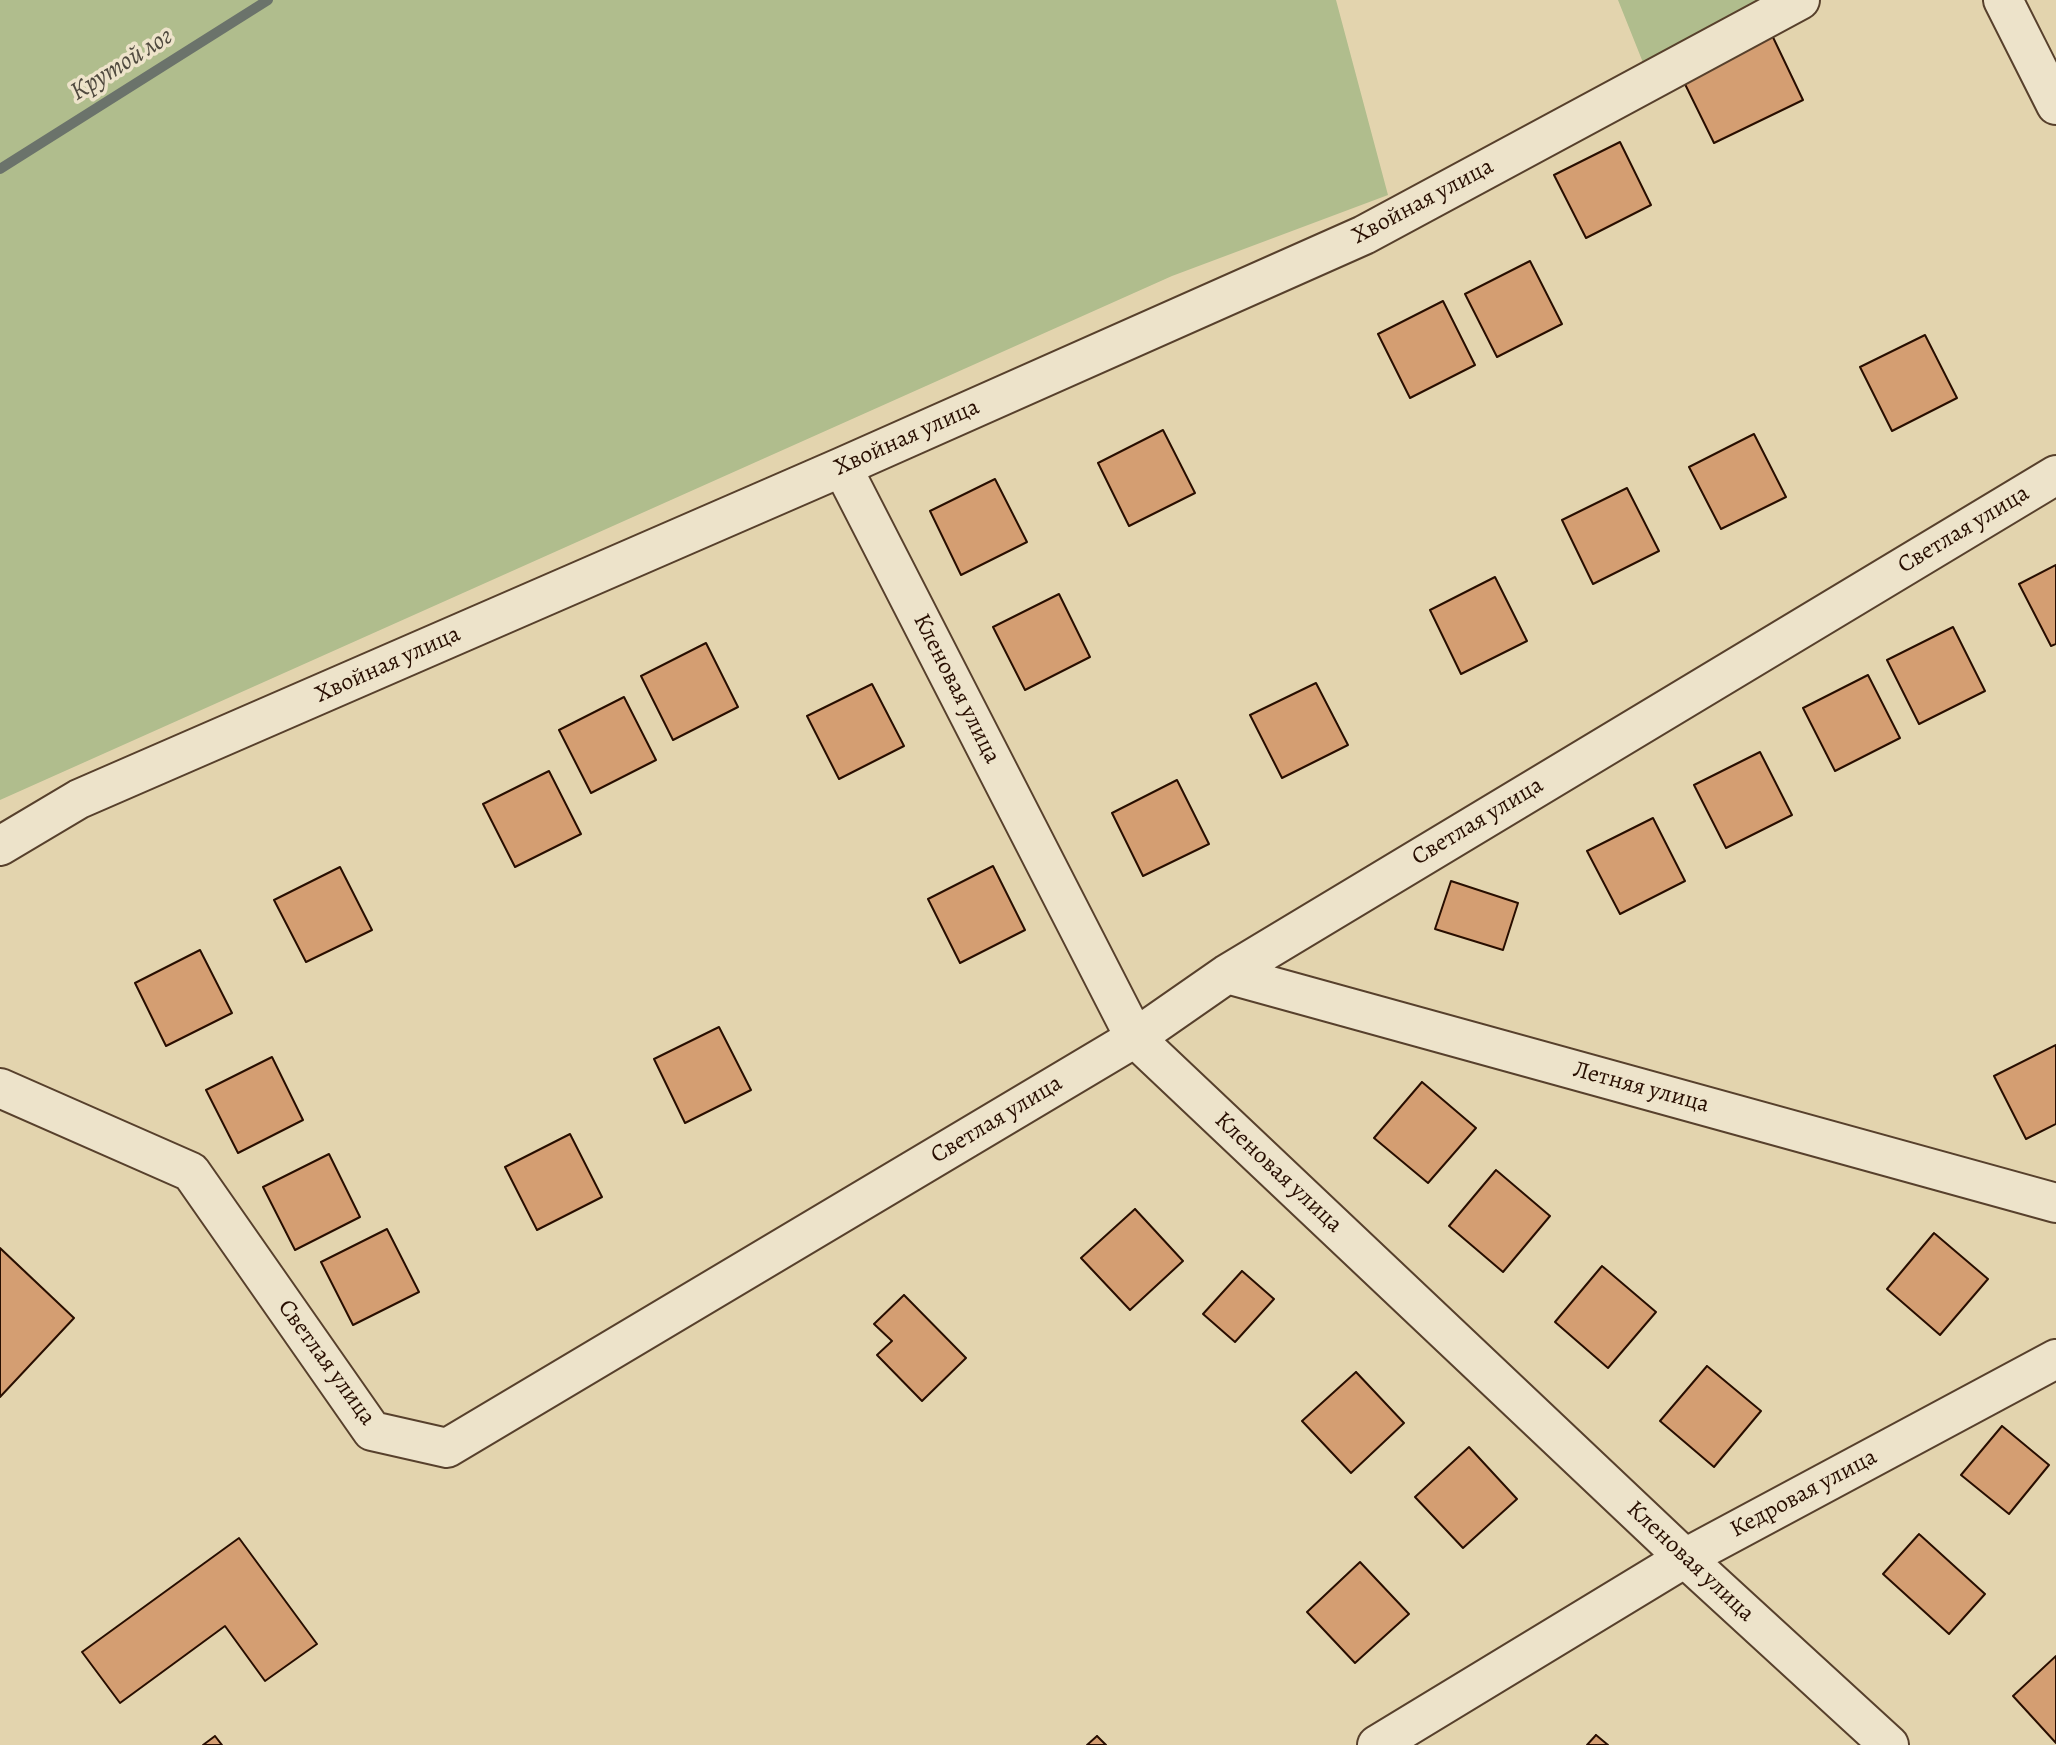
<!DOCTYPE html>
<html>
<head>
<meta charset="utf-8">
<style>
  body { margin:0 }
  canvas { display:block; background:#e3d4ae }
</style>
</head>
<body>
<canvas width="2056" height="1745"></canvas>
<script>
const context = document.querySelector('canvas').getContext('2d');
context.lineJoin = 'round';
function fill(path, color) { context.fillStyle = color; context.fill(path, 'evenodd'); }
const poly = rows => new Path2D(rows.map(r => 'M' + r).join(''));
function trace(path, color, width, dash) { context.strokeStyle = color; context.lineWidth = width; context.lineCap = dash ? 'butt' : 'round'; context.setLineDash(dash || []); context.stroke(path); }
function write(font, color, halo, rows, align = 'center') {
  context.font = font + ' Alegreya,serif'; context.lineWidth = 7; context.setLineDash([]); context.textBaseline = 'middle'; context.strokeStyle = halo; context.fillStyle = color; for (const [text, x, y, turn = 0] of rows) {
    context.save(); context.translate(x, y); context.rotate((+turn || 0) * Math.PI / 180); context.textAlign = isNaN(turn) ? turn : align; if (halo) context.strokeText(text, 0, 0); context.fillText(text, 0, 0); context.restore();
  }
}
const green = poly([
  [0,0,1336,0,1388,195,1172,276,0,800],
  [1618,0,1780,0,1648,75]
]);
const stream = poly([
  [0,169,268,0]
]);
const building = poly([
  [1770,31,1803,100,1714,143,1680,74,1770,31],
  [1620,142,1651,205,1586,238,1554,175,1620,142],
  [1530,261,1562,324,1497,357,1465,294,1530,261],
  [1443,301,1475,365,1410,398,1378,334,1443,301],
  [1925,335,1957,398,1892,431,1860,367,1925,335],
  [1163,430,1195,493,1129,526,1098,463,1163,430],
  [1754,434,1786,497,1721,529,1689,467,1754,434],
  [995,479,1027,542,961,575,930,511,995,479],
  [1627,488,1659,551,1593,584,1562,520,1627,488],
  [2056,565,2056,644,2051,646,2019,584,2056,565],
  [1495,577,1527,641,1461,674,1430,610,1495,577],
  [1059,594,1090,657,1025,690,993,627,1059,594],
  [1953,627,1985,691,1919,724,1887,660,1953,627],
  [706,643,738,707,673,740,641,676,706,643],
  [1868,675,1900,738,1835,771,1803,708,1868,675],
  [1316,683,1348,745,1282,778,1250,715,1316,683],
  [872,684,904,746,839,779,807,716,872,684],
  [624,697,656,760,591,793,559,730,624,697],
  [1760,752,1792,815,1726,848,1694,785,1760,752],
  [549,771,581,834,515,867,483,804,549,771],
  [1177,780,1209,844,1143,876,1112,813,1177,780],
  [1653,818,1685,881,1620,914,1587,851,1653,818],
  [993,866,1025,930,960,963,928,899,993,866],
  [340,867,372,930,306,962,274,900,340,867],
  [1451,881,1518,903,1503,950,1435,929,1451,881],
  [200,950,232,1013,166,1046,135,983,200,950],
  [719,1027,751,1090,685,1123,654,1059,719,1027],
  [2056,1045,2056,1124,2026,1139,1994,1076,2056,1045],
  [272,1057,303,1120,238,1153,206,1090,272,1057],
  [1422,1082,1476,1128,1428,1183,1374,1138,1422,1082],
  [570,1134,602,1197,537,1230,505,1167,570,1134],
  [329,1154,360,1217,295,1250,263,1187,329,1154],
  [1496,1170,1550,1216,1503,1272,1449,1226,1496,1170],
  [1135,1209,1183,1261,1130,1310,1081,1258,1135,1209],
  [387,1229,419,1292,353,1325,321,1262,387,1229],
  [1934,1233,1988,1279,1940,1335,1887,1289,1934,1233],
  [0,1248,74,1318,0,1397,0,1248],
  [1602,1266,1656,1312,1608,1368,1555,1322,1602,1266],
  [1242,1271,1274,1299,1235,1342,1203,1314,1242,1271],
  [904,1295,966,1358,922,1401,877,1355,892,1341,874,1324,904,1295],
  [1707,1366,1761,1411,1714,1467,1660,1421,1707,1366],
  [1356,1372,1404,1423,1351,1473,1302,1421,1356,1372],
  [2002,1426,2049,1465,2009,1514,1961,1475,2002,1426],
  [1469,1447,1517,1499,1463,1548,1415,1497,1469,1447],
  [1919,1534,1985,1594,1949,1634,1883,1574,1919,1534],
  [239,1538,317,1644,265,1681,225,1626,120,1703,82,1652,239,1538],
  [1360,1562,1409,1614,1355,1663,1307,1612,1360,1562],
  [2056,1656,2056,1743,2013,1696,2056,1656],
  [1596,1735,1608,1745,1587,1745,1596,1735],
  [215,1736,222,1745,203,1745,215,1736],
  [1097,1736,1106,1745,1087,1745,1097,1736]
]);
const minor = poly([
  [2003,0,2056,105],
  [842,467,1135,1038,1685,1558,1889,1745],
  [0,846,79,799,842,467,1364,235,1800,0],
  [1227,974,2056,1203],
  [0,1088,191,1172,372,1431,447,1448,1135,1038,1227,974,2056,475],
  [1377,1745,1685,1558,2056,1359]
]);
const streetNames = [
  ["Хвойная улица",1423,202,-28],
  ["Хвойная улица",907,438,-24],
  ["Светлая улица",1964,530,-31],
  ["Хвойная улица",388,665,-24],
  ["Кленовая улица",956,689,63],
  ["Светлая улица",1478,822,-31],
  ["Летняя улица",1641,1088,15],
  ["Светлая улица",997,1120,-31],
  ["Кленовая улица",1278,1173,43],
  ["Светлая улица",326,1363,54],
  ["Кедровая улица",1804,1494,-28],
  ["Кленовая улица",1690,1562,43]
];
const waterNames = [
  ["Крутой лог",122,65,-32]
];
fill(green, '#b0bd8d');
trace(stream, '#6b736b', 10);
fill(building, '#d49e72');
trace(building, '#280e00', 2);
trace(minor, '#57402c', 42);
trace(minor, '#ede3ca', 38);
write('24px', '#280e00', '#ede3ca', streetNames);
write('italic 26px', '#4f493e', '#ede3ca', waterNames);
</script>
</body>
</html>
